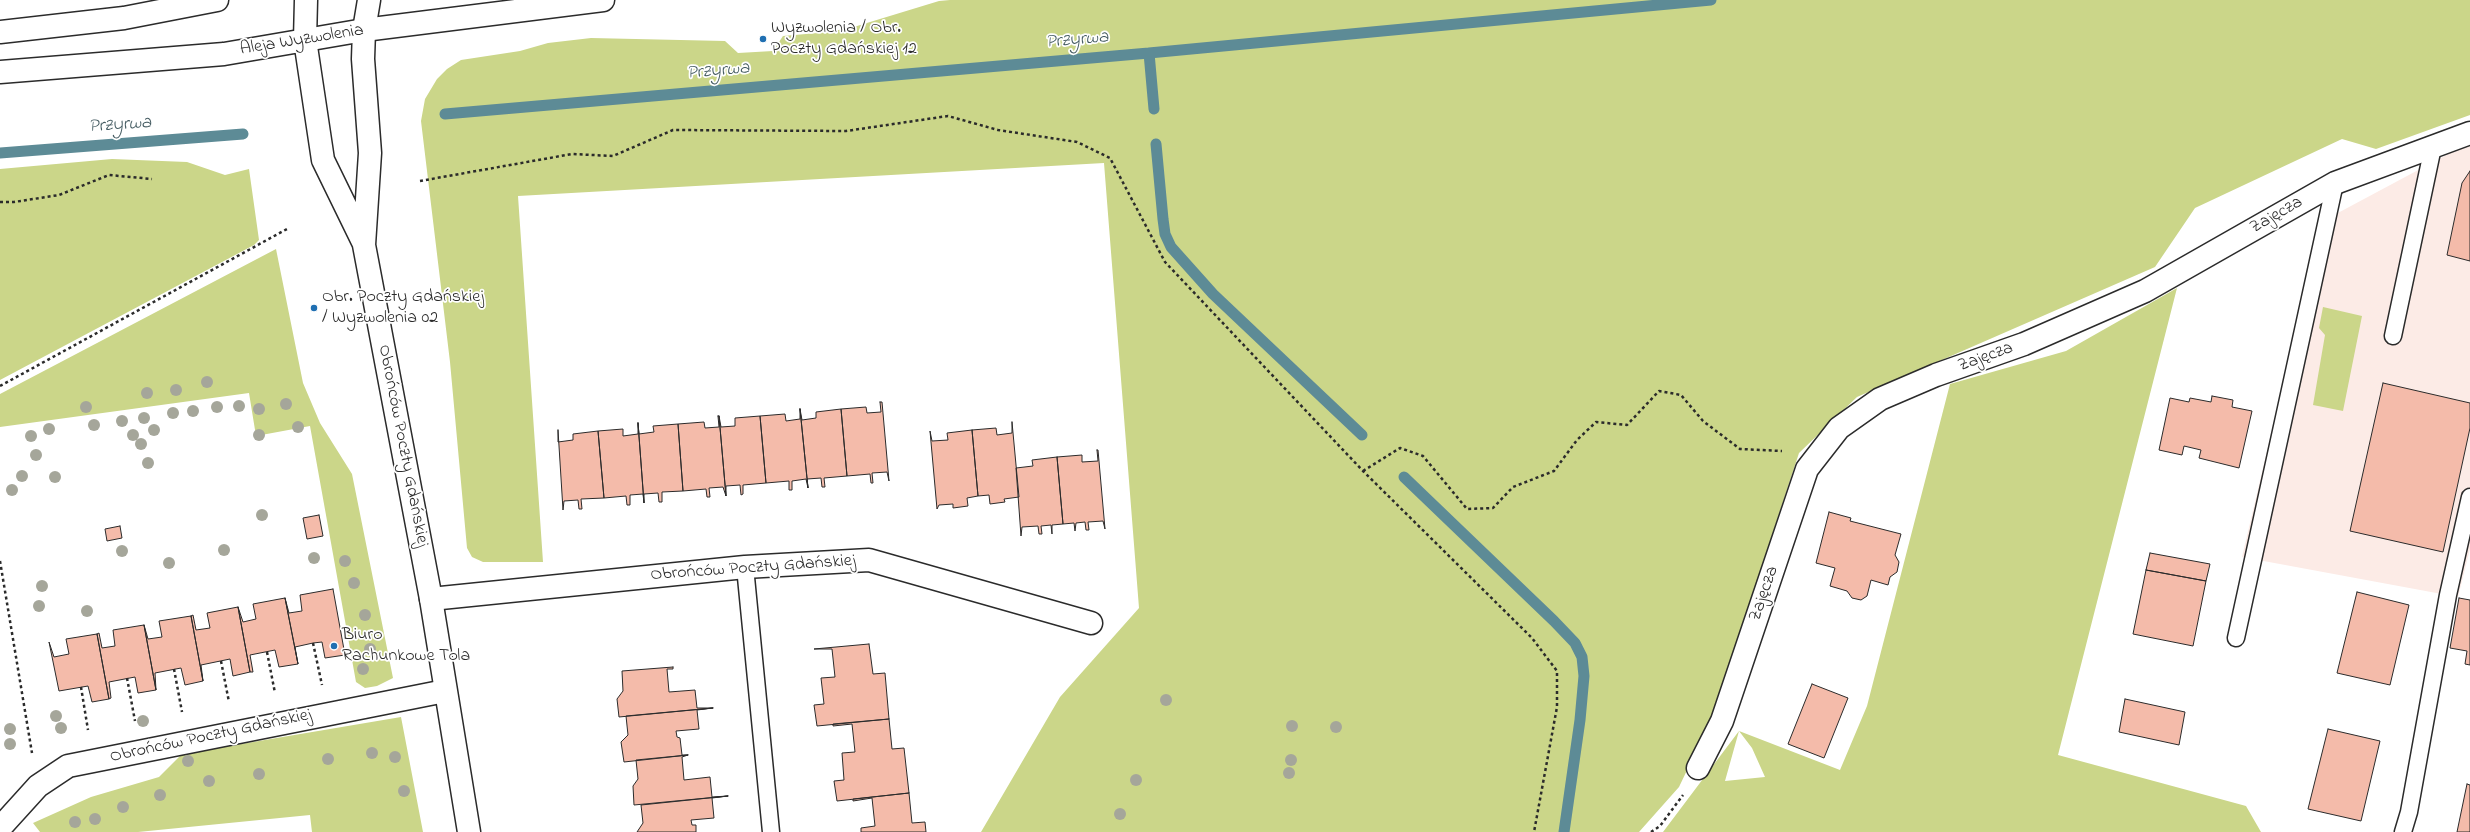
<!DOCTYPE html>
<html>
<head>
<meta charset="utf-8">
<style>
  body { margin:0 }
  canvas { display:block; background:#fff }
</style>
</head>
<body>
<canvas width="2470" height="832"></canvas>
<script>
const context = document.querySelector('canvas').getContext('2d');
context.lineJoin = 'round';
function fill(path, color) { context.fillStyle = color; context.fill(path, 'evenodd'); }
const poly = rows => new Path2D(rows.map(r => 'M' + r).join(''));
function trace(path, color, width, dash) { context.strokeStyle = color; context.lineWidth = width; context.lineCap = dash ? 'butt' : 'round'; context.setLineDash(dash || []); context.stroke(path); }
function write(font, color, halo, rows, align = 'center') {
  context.font = font + ' "Indie Flower",sans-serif'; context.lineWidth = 3.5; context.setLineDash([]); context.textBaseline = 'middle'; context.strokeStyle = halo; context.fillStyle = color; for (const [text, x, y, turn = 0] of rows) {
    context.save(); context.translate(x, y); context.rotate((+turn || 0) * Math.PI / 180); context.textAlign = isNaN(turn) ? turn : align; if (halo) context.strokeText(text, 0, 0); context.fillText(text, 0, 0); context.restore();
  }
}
const built = poly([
  [2470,146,2470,549,2458,597,2242,557,2321,222,2450,153]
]);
const green = poly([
  [950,0,2470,0,2470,115,2376,149,2342,139,2195,208,2155,267,1857,397,1799,453,1712,718,1679,787,1639,832,981,832,1060,697,1139,608,1104,163,518,196,543,562,483,562,472,557,467,548,450,362,421,121,425,99,437,79,447,69,461,60,520,51,548,43,591,38,725,41,738,53,773,51,783,36,829,32,857,26,939,1],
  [112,159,187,162,225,175,249,169,259,240,254,245,0,380,0,169],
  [276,249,303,383,320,423,352,474,393,678,377,686,365,688,356,682,310,426,256,436,249,393,0,427,0,394],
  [2177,288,2058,755,2246,806,2261,832,1663,832,1739,731,1840,770,1867,706,1950,384,2066,351],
  [1739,731,1752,748,1765,777,1725,781],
  [2323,307,2362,316,2343,411,2313,405,2325,335,2319,328],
  [401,717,423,832,312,832,310,815,138,832,40,832,33,823,91,797,159,777,182,754]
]);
const stream = poly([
  [1149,53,1154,109],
  [445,114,1149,53,1711,0],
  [1156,144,1163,219,1165,234,1171,247,1213,294,1362,435],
  [0,153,243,134],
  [1404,477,1554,621,1575,643,1582,657,1584,676,1580,720,1564,832]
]);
const building = poly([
  [2470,171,2470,261,2447,255,2462,183,2470,171],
  [2383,383,2470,403,2470,428,2443,552,2350,531,2383,383],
  [2212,396,2233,400,2232,407,2252,411,2239,468,2199,458,2201,450,2184,446,2182,455,2159,450,2170,398,2189,402,2190,398,2211,402,2212,396],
  [880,402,882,402,889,481,887,472,872,473,873,483,871,483,870,474,847,476,841,409,866,407,867,413,881,412,880,402],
  [800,409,808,488,806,479,792,481,792,490,789,490,789,481,766,483,760,416,785,414,786,421,800,419,800,409],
  [800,409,802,420,816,418,816,412,841,409,847,476,824,478,825,487,822,487,821,478,807,479,808,488,800,409],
  [718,416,719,416,726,496,723,487,709,488,710,497,707,497,706,489,683,491,678,424,704,422,705,428,719,427,718,416],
  [719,416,721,427,735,426,735,418,760,416,766,483,743,485,743,494,741,495,740,485,726,486,726,496,719,416],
  [1012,422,1019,497,1004,499,1005,502,990,504,989,495,978,496,972,430,996,428,997,435,1012,433,1012,422],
  [638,423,639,434,654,432,653,426,678,424,683,491,662,492,662,502,659,502,658,493,644,494,644,503,638,423],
  [638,423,644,503,643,494,630,495,630,505,627,505,626,496,604,498,598,431,623,429,623,436,638,434,638,423],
  [558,430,558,442,573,440,573,434,598,431,604,498,581,499,582,509,579,509,578,500,564,501,563,510,558,430],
  [972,430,978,496,967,498,968,506,953,508,953,504,939,505,937,509,930,431,932,441,948,440,947,433,972,430],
  [1097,450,1098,450,1105,529,1103,521,1088,522,1089,530,1086,530,1085,522,1076,523,1075,531,1074,523,1063,524,1057,457,1082,455,1082,462,1098,461,1097,450],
  [1057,457,1063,524,1052,525,1052,534,1051,525,1041,526,1042,534,1039,534,1038,526,1022,527,1021,536,1016,468,1033,466,1032,460,1057,457],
  [1829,512,1851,518,1850,521,1901,534,1895,555,1899,562,1897,572,1890,577,1888,585,1871,580,1867,596,1861,600,1852,598,1847,591,1830,586,1835,568,1816,563,1829,512],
  [319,515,323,536,307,539,303,518,319,515],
  [120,526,122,538,107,541,105,529,120,526],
  [2150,553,2210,564,2206,581,2146,570,2150,553],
  [2146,570,2206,581,2193,646,2133,634,2146,570],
  [333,589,345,655,325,658,322,642,313,643,295,647,298,664,285,598,289,613,302,611,300,595,333,589],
  [2357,592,2409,605,2390,685,2337,673,2357,592],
  [285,598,298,664,279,667,275,650,250,655,253,672,250,672,238,607,243,622,256,619,253,604,285,598],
  [2459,598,2470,600,2470,665,2465,664,2467,651,2450,648,2459,598],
  [238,607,250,672,233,676,230,659,201,665,203,681,191,616,193,615,196,630,210,628,207,613,238,607],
  [191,616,203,681,185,685,181,668,155,673,156,690,144,625,148,639,162,637,159,621,191,616],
  [144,625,156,690,138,693,135,677,109,682,111,698,109,699,97,634,99,633,102,648,115,646,113,630,144,625],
  [97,634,109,699,92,702,88,686,59,691,49,642,54,657,69,654,66,639,97,634],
  [869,644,873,674,885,673,889,719,817,726,814,705,824,704,821,678,835,677,832,649,814,649,869,644],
  [673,667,673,669,667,669,669,692,695,690,697,708,713,708,619,717,617,699,623,691,622,671,673,667],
  [1812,684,1848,698,1824,758,1788,744,1812,684],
  [2125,699,2185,712,2179,745,2119,732,2125,699],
  [713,708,697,710,699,729,676,731,677,737,680,738,682,755,688,755,624,762,621,742,628,735,626,716,713,708],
  [889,719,892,749,904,748,909,793,837,801,834,781,844,780,842,753,855,752,852,724,833,726,833,724,889,719],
  [2328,729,2380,741,2361,821,2308,809,2328,729],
  [688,755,682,757,684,780,710,777,712,797,728,796,634,805,633,786,638,779,636,760,688,755],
  [2467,784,2470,785,2470,832,2457,832,2467,784],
  [909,793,912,823,925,822,926,832,861,832,861,828,875,826,872,798,853,801,853,799,909,793],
  [728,796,712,798,714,818,691,820,692,825,696,825,696,832,637,832,643,823,641,805,728,796]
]);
const path = poly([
  [420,181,572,154,613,156,673,130,846,131,948,116,998,130,1077,142,1110,158,1165,262,1363,471,1532,638,1557,671,1557,707,1534,832],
  [0,202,14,202,59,195,109,175,152,179],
  [0,386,287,229],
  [1363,471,1400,448,1423,456,1467,509,1493,508,1513,487,1554,471,1577,440,1596,422,1627,425,1659,391,1681,395,1703,421,1740,449,1782,451],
  [0,561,32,753],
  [313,643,322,685],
  [267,652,275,693],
  [221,661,229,702],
  [174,669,182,712],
  [127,678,135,721],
  [81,687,88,730],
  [1651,832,1660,826,1683,795]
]);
const service = poly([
  [2393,336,2433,147],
  [745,567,771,832],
  [2236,638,2335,183],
  [2403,832,2409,812,2448,595,2470,497]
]);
const minor = poly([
  [431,599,745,567,869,560,1091,623],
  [1698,768,1722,721,1807,469,1839,428,1880,399,1936,375,2024,344,2145,291,2335,183,2470,133],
  [0,828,38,786,68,766,445,691]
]);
const tertiary = poly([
  [306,0,305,40,323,160,364,244],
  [369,0,364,30,363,59,370,153,364,245,431,599,469,832]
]);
const secondary = poly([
  [0,32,124,18,217,0],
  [0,72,224,54,364,30,603,0]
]);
const trees = [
  [207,382],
  [176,390],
  [147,393],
  [286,404],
  [239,406],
  [86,407],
  [217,407],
  [259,409],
  [193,411],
  [173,413],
  [144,418],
  [122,421],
  [94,425],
  [298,427],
  [49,429],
  [154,430],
  [133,435],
  [259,435],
  [31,436],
  [141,444],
  [36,455],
  [148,463],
  [22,476],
  [55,477],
  [12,490],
  [262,515],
  [224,550],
  [122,551],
  [314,558],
  [345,561],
  [169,563],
  [354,583],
  [42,586],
  [39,606],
  [87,611],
  [365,615],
  [370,649],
  [363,669],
  [1166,700],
  [56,716],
  [143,721],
  [1292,726],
  [1336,727],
  [61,728],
  [10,729],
  [10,744],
  [372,753],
  [395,757],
  [328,759],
  [1291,760],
  [188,761],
  [1289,773],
  [259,774],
  [1136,780],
  [209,781],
  [404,791],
  [160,795],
  [123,807],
  [1120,814],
  [95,819],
  [75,822]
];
const markers = [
  [763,39,4,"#1f6fb2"],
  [314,308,4,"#1f6fb2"],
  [334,646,4,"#1f6fb2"]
];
const poiNames = [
  ["Wyzwolenia / Obr.",771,29],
  ["Poczty Gdańskiej 12",771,50],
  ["Obr. Poczty Gdańskiej",322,298],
  ["/ Wyzwolenia 02",322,319],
  ["Biuro",342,636],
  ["Rachunkowe Tola",342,657]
];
const streetNames = [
  ["Aleja Wyzwolenia",302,41,-9],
  ["Zajęcza",2277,216,-30],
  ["Zajęcza",1986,358,-20],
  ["Obrońców Poczty Gdańskiej",402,446,79],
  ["Obrońców Poczty Gdańskiej",753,569,-4],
  ["Zajęcza",1765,594,-71],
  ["Obrońców Poczty Gdańskiej",211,737,-12]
];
const waterNames = [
  ["Przyrwa",1077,41,-5],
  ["Przyrwa",718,72,-5],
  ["Przyrwa",120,126,-4]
];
fill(built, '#fcebe6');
fill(green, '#cbd689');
trace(stream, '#5d8b96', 11);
fill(building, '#f4bbaa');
trace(building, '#2b2b2b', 1);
trace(service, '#2b2b2b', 19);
trace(minor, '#2b2b2b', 25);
trace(tertiary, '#2b2b2b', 25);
trace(secondary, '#2b2b2b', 25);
trace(path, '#2b2b2b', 2.5, [3, 3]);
trace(service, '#fff', 16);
trace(minor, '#fff', 22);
trace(tertiary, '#fff', 22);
trace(secondary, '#fff', 22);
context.fillStyle = '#a5a69a';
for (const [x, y] of trees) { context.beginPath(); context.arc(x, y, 6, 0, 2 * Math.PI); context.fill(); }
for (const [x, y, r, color] of markers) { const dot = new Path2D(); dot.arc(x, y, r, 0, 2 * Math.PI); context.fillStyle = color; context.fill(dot); trace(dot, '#fff', 1.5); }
write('18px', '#2b2b2b', '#fff', poiNames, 'left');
write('18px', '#2b2b2b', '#fff', streetNames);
write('italic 19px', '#445b61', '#fff', waterNames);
</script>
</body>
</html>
